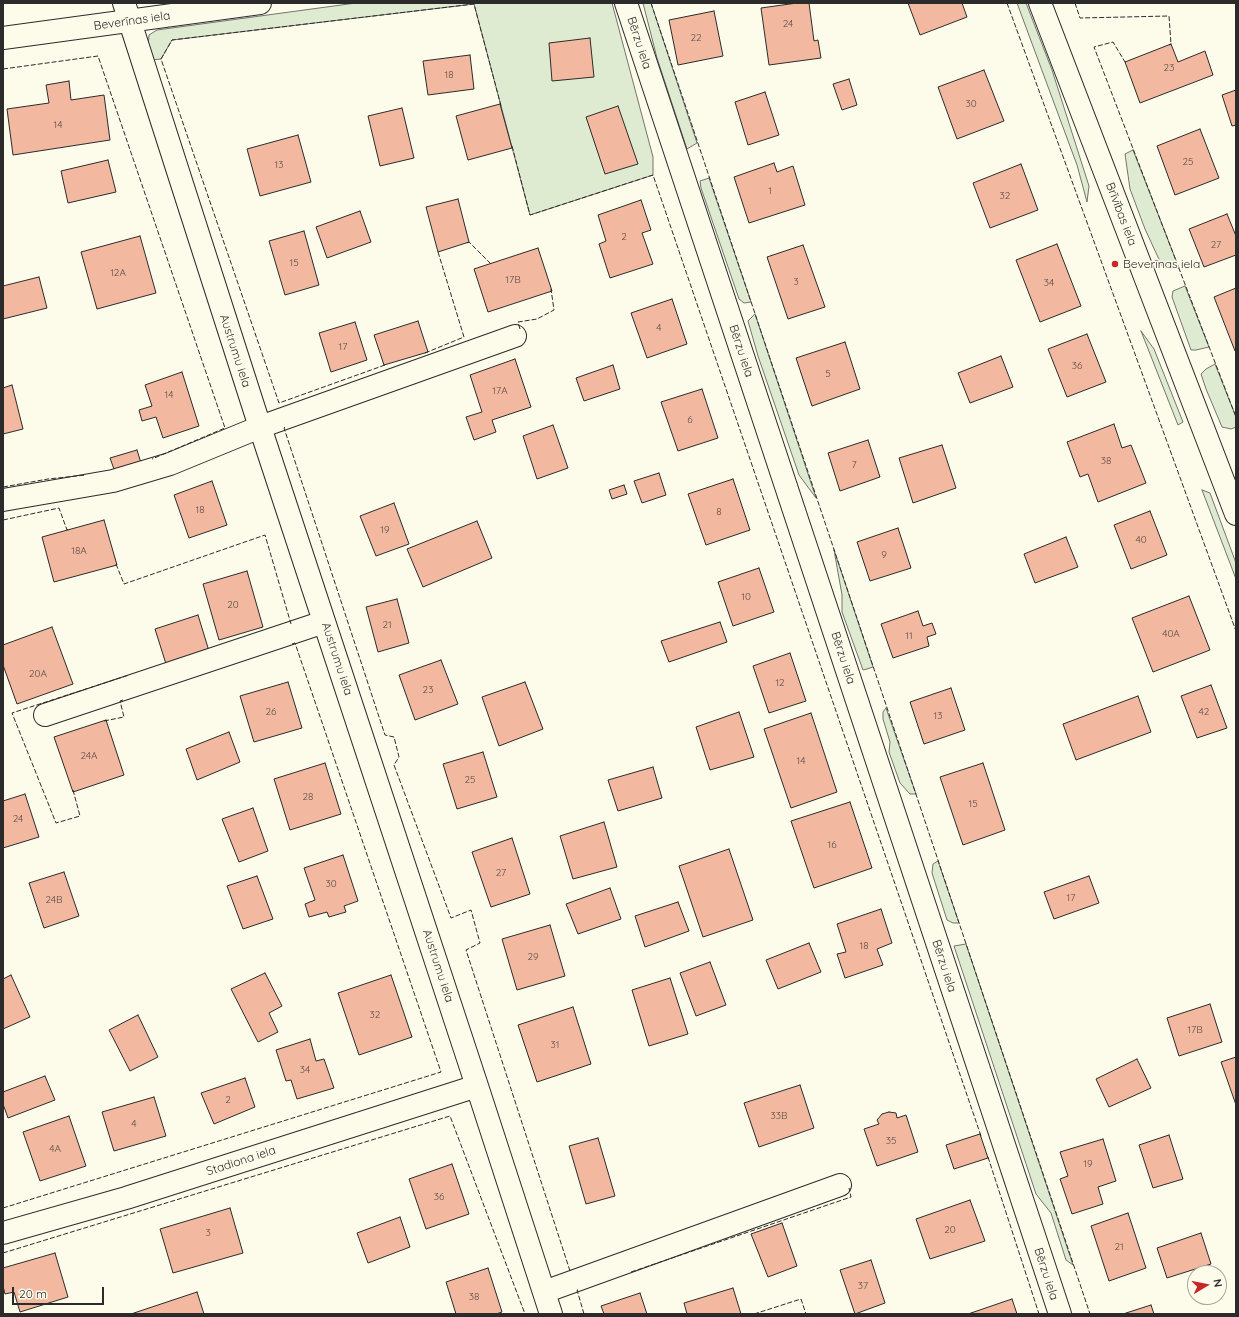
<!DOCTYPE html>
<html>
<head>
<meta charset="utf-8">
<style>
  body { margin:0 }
  #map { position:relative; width:1239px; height:1317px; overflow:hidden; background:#fdfbea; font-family:Quicksand,sans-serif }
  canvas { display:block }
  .frame { position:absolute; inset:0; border:4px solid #2b2b2b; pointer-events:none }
  .north { position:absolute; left:1187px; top:1265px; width:40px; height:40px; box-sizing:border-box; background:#fdfbea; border:1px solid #a9a89e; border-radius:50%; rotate:80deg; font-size:11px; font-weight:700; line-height:16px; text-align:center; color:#2b2b2b }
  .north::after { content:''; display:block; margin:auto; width:14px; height:18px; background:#c62828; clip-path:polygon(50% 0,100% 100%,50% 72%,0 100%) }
  .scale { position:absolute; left:12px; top:1287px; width:92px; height:18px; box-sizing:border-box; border:2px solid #2b2b2b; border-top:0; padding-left:5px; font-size:12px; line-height:14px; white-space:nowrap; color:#2b2b2b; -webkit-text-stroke:3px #fdfbea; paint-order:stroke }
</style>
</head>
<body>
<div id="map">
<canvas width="1239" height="1317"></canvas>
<div class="frame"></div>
<div class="north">N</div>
<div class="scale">20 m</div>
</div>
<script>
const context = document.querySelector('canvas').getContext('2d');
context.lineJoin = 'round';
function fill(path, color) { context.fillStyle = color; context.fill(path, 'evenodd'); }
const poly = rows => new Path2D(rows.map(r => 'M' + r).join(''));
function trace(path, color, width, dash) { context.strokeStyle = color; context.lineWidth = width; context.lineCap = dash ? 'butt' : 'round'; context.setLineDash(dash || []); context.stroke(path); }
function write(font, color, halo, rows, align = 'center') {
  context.font = font + ' Quicksand,sans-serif'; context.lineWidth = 3; context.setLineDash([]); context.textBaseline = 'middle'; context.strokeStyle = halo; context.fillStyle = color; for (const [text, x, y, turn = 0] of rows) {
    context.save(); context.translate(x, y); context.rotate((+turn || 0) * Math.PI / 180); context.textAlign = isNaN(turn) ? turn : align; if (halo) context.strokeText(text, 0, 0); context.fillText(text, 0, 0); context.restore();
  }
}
const green = poly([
  [356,3,612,3,653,157,653,175,530,215,474,4,172,40,161,59,151,60,148,48,149,35,157,30,356,3],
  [643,3,651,3,697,143,687,149,657,58,643,3],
  [1017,3,1026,3,1052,70,1089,186,1087,202,1077,165,1017,3],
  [1133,150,1179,268,1163,268,1145,229,1130,189,1125,154,1133,150],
  [709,178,751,302,744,303,739,299,701,188,700,181,709,178],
  [1185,286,1209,347,1196,350,1191,350,1172,297,1173,291,1185,286],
  [755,314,816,498,799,475,758,356,748,321,755,314],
  [1141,331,1154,349,1183,422,1178,425,1141,331],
  [1215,364,1236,417,1236,427,1231,429,1222,427,1206,389,1201,374,1206,369,1215,364],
  [1202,490,1210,493,1236,563,1236,579,1202,490],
  [834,550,873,667,867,669,863,670,842,612,842,595,834,550],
  [886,708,916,794,910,794,900,783,889,752,890,742,883,719,883,712,886,708],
  [938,861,959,923,953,923,947,920,932,873,933,864,938,861],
  [966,944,1073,1265,1066,1260,1051,1213,1036,1194,954,946,966,944]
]);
const building = poly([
  [797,3,809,3,814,41,818,40,821,58,769,65,761,8,797,3],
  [908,3,962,3,967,17,920,35,908,3],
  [714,11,723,56,678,65,669,20,714,11],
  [590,38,594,77,552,81,549,43,590,38],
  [1171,44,1178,62,1205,51,1213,75,1140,103,1125,62,1171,44],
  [470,55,474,89,428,95,423,61,470,55],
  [984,70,1004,121,957,139,938,87,984,70],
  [849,79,857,105,842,110,833,84,849,79],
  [69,81,71,100,104,95,110,140,13,155,7,109,49,103,46,85,69,81],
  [1236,90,1236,125,1232,126,1222,95,1236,90],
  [765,92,779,135,748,145,735,102,765,92],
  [500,104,512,148,468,160,456,116,500,104],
  [618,106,638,164,605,174,586,117,618,106],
  [402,108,414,158,380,166,368,116,402,108],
  [1200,129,1219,178,1175,195,1157,146,1200,129],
  [298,135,311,182,260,196,247,149,298,135],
  [108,160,116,192,68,203,61,171,108,160],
  [774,163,777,172,793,166,805,205,749,223,734,177,774,163],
  [1021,164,1038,210,990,228,973,183,1021,164],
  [458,199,469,242,438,252,426,207,458,199],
  [641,200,651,230,642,233,653,264,610,278,599,244,606,241,598,215,641,200],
  [360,211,371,242,327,258,316,227,360,211],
  [1227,214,1236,236,1236,255,1204,267,1189,229,1227,214],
  [304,231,319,285,285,295,269,241,304,231],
  [140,236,156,293,97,309,81,252,140,236],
  [1057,244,1081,306,1040,322,1016,260,1057,244],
  [803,245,825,307,788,319,767,257,803,245],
  [538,248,552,291,488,312,474,269,538,248],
  [39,277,47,308,3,319,3,286,39,277],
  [1236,288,1236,350,1235,351,1214,297,1236,288],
  [672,299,687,344,647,358,631,313,672,299],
  [418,321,428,352,384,365,374,335,418,321],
  [355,322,367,360,331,372,319,333,355,322],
  [1087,334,1106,382,1067,397,1048,349,1087,334],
  [845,342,860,389,812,406,796,358,845,342],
  [1001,356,1013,387,970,403,958,373,1001,356],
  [515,359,531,407,492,420,496,432,474,440,466,417,482,412,470,375,515,359],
  [613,365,620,389,584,401,576,378,613,365],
  [182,372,199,426,163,438,156,417,142,421,139,410,152,406,145,385,182,372],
  [12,385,23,429,3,434,3,388,12,385],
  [702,389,718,438,678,451,661,402,702,389],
  [1114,424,1122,448,1131,445,1146,483,1098,502,1088,474,1080,477,1067,442,1114,424],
  [553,425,568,468,537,479,523,436,553,425],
  [868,440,880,477,840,491,828,453,868,440],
  [942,445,956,488,913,503,899,458,942,445],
  [137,450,141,463,115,472,110,458,137,450],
  [659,473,666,495,642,503,634,481,659,473],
  [733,479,750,530,706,545,688,494,733,479],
  [212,481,227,525,189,538,174,495,212,481],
  [624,485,627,494,612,499,609,490,624,485],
  [394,503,409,544,376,556,360,516,394,503],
  [1150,511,1167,555,1131,569,1114,525,1150,511],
  [104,520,117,565,54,582,42,537,104,520],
  [477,521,492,558,423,587,407,549,477,521],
  [898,528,911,568,870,581,857,542,898,528],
  [1066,537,1078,567,1035,583,1024,554,1066,537],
  [759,568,774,612,733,626,718,582,759,568],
  [247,571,263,627,219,640,203,584,247,571],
  [1189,596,1210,650,1153,672,1132,618,1189,596],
  [397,599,409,643,378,652,366,607,397,599],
  [918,611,923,626,932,623,936,634,927,637,929,646,893,658,881,624,918,611],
  [198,615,209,651,166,664,155,629,198,615],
  [720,622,727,642,669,662,661,641,720,622],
  [52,627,73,684,17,704,3,665,3,645,52,627],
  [790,653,806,701,769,713,753,666,790,653],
  [441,660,458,704,415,720,399,675,441,660],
  [288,682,302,728,254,742,240,696,288,682],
  [525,682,543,729,499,746,482,697,525,682],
  [1211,685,1227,728,1197,738,1181,696,1211,685],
  [951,688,965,730,924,744,910,702,951,688],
  [1138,696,1151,732,1076,760,1063,724,1138,696],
  [739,712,754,757,710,770,696,727,739,712],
  [811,713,837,792,791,808,764,729,811,713],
  [106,720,124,775,73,792,54,737,106,720],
  [229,732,240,762,197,780,186,749,229,732],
  [483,752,497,797,457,809,443,764,483,752],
  [325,763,341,814,290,830,274,779,325,763],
  [983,763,1005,830,963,845,940,777,983,763],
  [653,767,662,798,618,811,608,780,653,767],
  [25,794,39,837,3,848,3,801,25,794],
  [850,802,872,868,814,888,791,821,850,802],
  [253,808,268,851,239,862,222,819,253,808],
  [604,822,617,867,573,879,560,836,604,822],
  [512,838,530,894,491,907,472,852,512,838],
  [729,849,753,920,703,937,679,866,729,849],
  [343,855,358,901,344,906,346,912,329,917,327,912,309,917,305,904,315,900,304,868,343,855],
  [64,872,79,916,44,928,29,883,64,872],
  [257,876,273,919,243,929,227,886,257,876],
  [1089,876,1099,903,1054,919,1044,892,1089,876],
  [610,888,621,919,578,934,566,904,610,888],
  [678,902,689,931,645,947,635,916,678,902],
  [881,909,892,943,877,949,883,965,845,978,837,954,846,952,837,924,881,909],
  [550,925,565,976,517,990,502,939,550,925],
  [809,943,821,972,778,989,766,960,809,943],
  [710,962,726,1005,696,1016,680,973,710,962],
  [265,973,282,1006,269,1013,278,1032,258,1042,231,989,265,973],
  [11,975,30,1017,3,1029,3,979,11,975],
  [391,975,412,1037,359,1055,338,993,391,975],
  [670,978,688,1034,649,1046,632,990,670,978],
  [1210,1004,1222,1042,1179,1056,1167,1018,1210,1004],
  [573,1007,591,1064,537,1082,518,1025,573,1007],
  [138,1015,158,1057,130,1071,109,1030,138,1015],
  [310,1039,316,1061,324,1059,334,1088,297,1099,291,1080,286,1081,276,1050,310,1039],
  [1236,1057,1236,1105,1221,1062,1236,1057],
  [1137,1059,1151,1088,1109,1107,1096,1079,1137,1059],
  [45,1076,55,1100,8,1118,3,1104,3,1092,45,1076],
  [245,1078,255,1107,214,1124,201,1093,245,1078],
  [800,1085,814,1128,759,1147,744,1103,800,1085],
  [154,1097,166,1136,114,1151,102,1112,154,1097],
  [889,1112,896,1113,897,1118,906,1115,918,1152,877,1166,864,1129,879,1124,877,1120,882,1114,889,1112],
  [69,1116,86,1166,40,1181,23,1132,69,1116],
  [980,1134,988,1158,954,1169,946,1145,980,1134],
  [1169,1135,1183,1179,1153,1188,1139,1145,1169,1135],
  [598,1138,615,1196,586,1204,569,1146,598,1138],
  [1103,1139,1116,1181,1098,1187,1103,1204,1072,1214,1060,1179,1068,1176,1060,1152,1103,1139],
  [452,1164,469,1214,426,1229,409,1179,452,1164],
  [970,1200,985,1241,930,1259,916,1219,970,1200],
  [230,1208,243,1253,173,1273,160,1229,230,1208],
  [1128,1213,1146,1268,1109,1281,1091,1226,1128,1213],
  [400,1217,410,1247,368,1263,357,1233,400,1217],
  [782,1223,797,1266,768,1277,751,1234,782,1223],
  [1201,1233,1211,1264,1167,1278,1157,1248,1201,1233],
  [55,1253,68,1297,20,1312,14,1292,5,1294,3,1286,3,1268,55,1253],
  [871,1260,885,1303,855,1314,840,1270,871,1260],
  [488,1268,502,1312,496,1314,456,1314,446,1282,488,1268],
  [733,1288,741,1314,687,1314,684,1303,733,1288],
  [197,1292,204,1314,131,1314,197,1292],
  [640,1293,647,1314,604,1314,601,1306,640,1293],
  [1012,1299,1017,1314,968,1314,1012,1299],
  [1151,1305,1154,1314,1123,1314,1151,1305]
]);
const street = poly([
  [124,3,260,427,477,1086,551,1314],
  [626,3,1060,1314],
  [3,38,260,3],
  [3,500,113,481,170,464,260,427,515,336],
  [45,715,324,622],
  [3,1233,126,1198,477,1086],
  [544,1292,840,1185]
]);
const secondary = poly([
  [1040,3,1236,514]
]);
const fence = poly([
  [651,3,1090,1314],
  [1007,3,1236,631],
  [1075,3,1080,18,1169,16,1171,44,1169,45],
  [1126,62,1125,62,1113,42,1094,47,1236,417],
  [3,69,98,56,225,428,152,459],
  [512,146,530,215,653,175,981,1136],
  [467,243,469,242,491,264],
  [520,329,518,322,537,319,554,310,551,289],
  [425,353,464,337,438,252,440,251],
  [385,365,279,403,161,59,172,40,474,4,501,106],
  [285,427,284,428,385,735,394,737,399,757,394,765,451,918,471,910,480,943,466,950,570,1271,572,1270],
  [3,487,48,479,86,475],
  [3,520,59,508,67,530,69,529],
  [116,564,124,584,265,535,291,624],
  [104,721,124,717,120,701,123,700],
  [73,790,80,816,56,823,12,713,129,675],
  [988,1157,1039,1314],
  [3,1208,441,1072,295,643,292,644],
  [3,1253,450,1116,525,1314],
  [631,1272,851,1197,849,1188],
  [578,1290,577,1290,584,1314],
  [754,1314,801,1299,806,1314]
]);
const markers = [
  [1115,264,4,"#c62828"]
];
const numberNames = [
  ["24",788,24],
  ["22",696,38],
  ["23",1169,68],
  ["18",449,75],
  ["30",971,104],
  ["14",58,125],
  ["25",1188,162],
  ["13",279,165],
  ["1",770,191],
  ["32",1005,196],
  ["2",624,237],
  ["27",1216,245],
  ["15",294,263],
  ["12A",118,273],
  ["17B",513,280],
  ["3",796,282],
  ["34",1049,283],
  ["4",659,328],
  ["17",343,347],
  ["36",1077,366],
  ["5",828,374],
  ["17A",500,391],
  ["14",169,395],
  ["6",690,420],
  ["38",1106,461],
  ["7",854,465],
  ["18",200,510],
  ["8",719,512],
  ["19",385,530],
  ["40",1141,540],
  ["18A",79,551],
  ["9",884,555],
  ["10",746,597],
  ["20",233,605],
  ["21",387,625],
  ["40A",1171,634],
  ["11",909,636],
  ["20A",38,674],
  ["12",780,683],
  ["23",428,690],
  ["26",271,712],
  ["42",1204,712],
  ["13",938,716],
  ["24A",89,756],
  ["14",801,761],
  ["25",470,780],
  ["28",308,797],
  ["15",973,804],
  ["24",18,819],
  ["16",832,845],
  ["27",501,873],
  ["30",331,884],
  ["17",1071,898],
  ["24B",54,900],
  ["18",864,946],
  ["29",533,957],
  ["32",375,1015],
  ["17B",1195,1030],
  ["31",555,1045],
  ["34",305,1070],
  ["2",228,1100],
  ["33B",779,1116],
  ["4",134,1124],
  ["35",891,1141],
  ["4A",55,1149],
  ["19",1088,1164],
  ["36",439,1197],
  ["20",950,1230],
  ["3",208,1233],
  ["21",1119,1247],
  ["37",863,1286],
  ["38",474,1297]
];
const streetNames = [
  ["Beverīnas iela",132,21,-8],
  ["Bērzu iela",639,43,72],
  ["Brīvības iela",1121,214,69],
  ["Austrumu iela",235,351,72],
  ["Bērzu iela",741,351,72],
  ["Bērzu iela",843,658,72],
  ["Austrumu iela",337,659,72],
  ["Austrumu iela",438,966,72],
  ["Bērzu iela",944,966,72],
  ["Stadiona iela",241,1161,-18],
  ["Bērzu iela",1046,1274,72]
];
const poiNames = [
  ["Beverīnas iela",1123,264]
];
fill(green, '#deebd1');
trace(green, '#74746e', 1);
fill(building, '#f2b8a0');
trace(building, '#2b2b2b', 1);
trace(street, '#2b2b2b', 24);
trace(secondary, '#2b2b2b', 24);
trace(street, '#fdfbea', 22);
trace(secondary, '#fdfbea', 22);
trace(fence, '#2b2b2b', 1, [5, 2]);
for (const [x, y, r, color] of markers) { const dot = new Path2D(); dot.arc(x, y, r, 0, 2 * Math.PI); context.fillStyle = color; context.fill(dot); trace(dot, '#fdfbea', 1.5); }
write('10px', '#5d4e48', null, numberNames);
write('12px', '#2b2b2b', '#fdfbea', streetNames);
write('12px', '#2b2b2b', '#fdfbea', poiNames, 'left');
</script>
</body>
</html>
